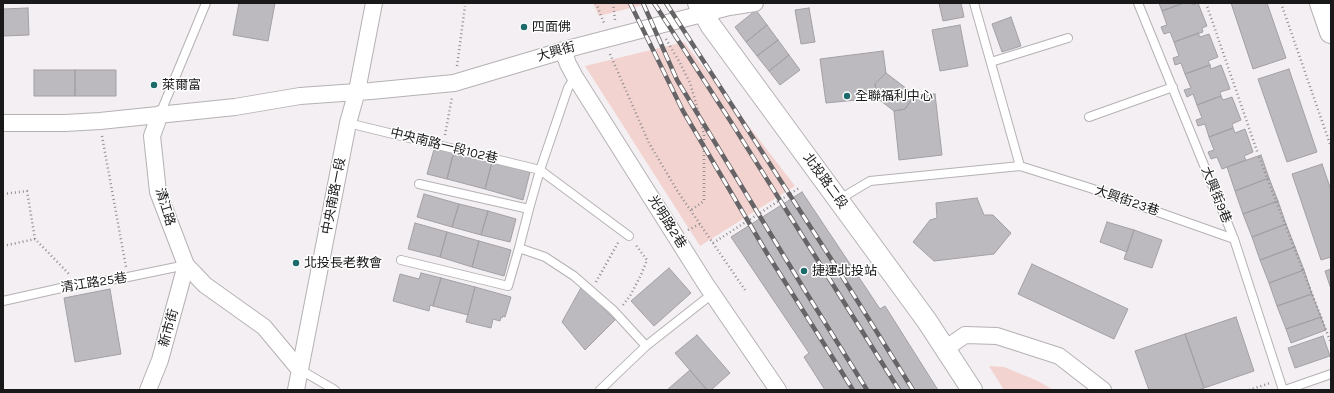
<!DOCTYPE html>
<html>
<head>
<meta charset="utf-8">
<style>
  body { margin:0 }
  #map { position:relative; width:1334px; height:393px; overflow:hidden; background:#f3eff2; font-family:Karla,sans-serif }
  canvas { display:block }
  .frame { position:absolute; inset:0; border:4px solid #1a191a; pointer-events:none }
</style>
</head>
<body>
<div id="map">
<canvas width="1334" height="393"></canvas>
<div class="frame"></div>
</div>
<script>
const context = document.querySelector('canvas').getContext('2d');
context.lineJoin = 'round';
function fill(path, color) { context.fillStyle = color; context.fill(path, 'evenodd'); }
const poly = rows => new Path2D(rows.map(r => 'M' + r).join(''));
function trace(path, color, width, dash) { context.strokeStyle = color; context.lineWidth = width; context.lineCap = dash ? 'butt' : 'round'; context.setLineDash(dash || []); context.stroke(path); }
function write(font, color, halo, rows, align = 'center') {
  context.font = font + ' Karla,"Noto Sans TC",sans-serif'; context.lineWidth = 3; context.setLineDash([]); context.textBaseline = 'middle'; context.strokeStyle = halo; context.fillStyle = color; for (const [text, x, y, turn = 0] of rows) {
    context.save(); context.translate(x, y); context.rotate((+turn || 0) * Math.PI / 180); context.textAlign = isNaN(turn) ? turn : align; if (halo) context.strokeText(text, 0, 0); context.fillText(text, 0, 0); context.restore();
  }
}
const green = poly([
  [593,3,650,3,599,16],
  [684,42,795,186,700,246,585,66],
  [989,366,1004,367,1038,381,1053,390,1004,390]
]);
const building = poly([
  [239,3,275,3,268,41,233,35,239,3],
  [939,3,961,3,964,17,943,21,939,3],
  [1159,3,1183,3,1162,11,1159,3],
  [1184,3,1192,3,1193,5,1198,3,1207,26,1202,28,1203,32,1174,42,1170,32,1164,34,1161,27,1167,25,1162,11,1184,3],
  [1231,3,1267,3,1286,58,1253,69,1231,3],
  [28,8,29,35,3,36,3,9,28,8],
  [809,8,815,42,801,44,795,10,809,8],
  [756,10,767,25,746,42,735,27,756,10],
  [1011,17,1021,46,1002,52,992,24,1011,17],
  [767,25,778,40,757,56,746,42,767,25],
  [960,25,968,66,940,71,932,30,960,25],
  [1198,33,1200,37,1209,34,1218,57,1208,61,1210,65,1185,74,1181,63,1175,65,1173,58,1179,56,1174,42,1198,33],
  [778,40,789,55,769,71,757,56,778,40],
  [883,51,886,73,875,84,877,98,826,103,820,59,883,51],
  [789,55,800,70,780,85,769,71,789,55],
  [1210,65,1211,69,1221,65,1230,89,1220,92,1221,96,1197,105,1193,94,1187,97,1184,90,1191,88,1185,74,1210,65],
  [1289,69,1317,152,1287,162,1258,79,1289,69],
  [34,70,75,70,75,96,34,96,34,70],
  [75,70,116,70,116,96,75,96,75,70],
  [886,73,915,95,905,109,894,111,877,98,875,84,886,73],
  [935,94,942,155,899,160,894,111,905,109,915,95,935,94],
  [1221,96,1223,100,1232,97,1241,120,1232,124,1233,128,1209,137,1205,124,1198,126,1196,120,1202,118,1197,105,1221,96],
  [1233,128,1235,133,1245,129,1253,152,1244,156,1246,160,1222,169,1217,157,1211,159,1208,152,1214,150,1209,137,1233,128],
  [435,146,454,151,447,179,427,174,435,146],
  [454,151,492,162,485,189,447,179,454,151],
  [1261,155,1269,178,1235,191,1227,167,1261,155],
  [492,162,530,172,523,200,485,189,492,162],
  [1322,164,1331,190,1331,257,1321,260,1292,174,1322,164],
  [1269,178,1278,201,1243,214,1235,191,1269,178],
  [802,192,880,309,885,306,938,390,825,390,804,357,809,353,731,237,802,192],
  [424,194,459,204,452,227,417,217,424,194],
  [977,198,984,215,993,215,1011,233,994,254,934,261,913,242,930,220,937,218,936,203,977,198],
  [1278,201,1286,224,1252,237,1243,214,1278,201],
  [459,204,488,211,481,235,452,227,459,204],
  [488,211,516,219,510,242,481,235,488,211],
  [1107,222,1134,230,1127,252,1100,242,1107,222],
  [415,223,447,232,440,257,408,249,415,223],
  [1286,224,1295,247,1260,260,1252,237,1286,224],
  [1134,230,1162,240,1152,268,1124,259,1134,230],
  [447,232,479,241,472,267,440,257,447,232],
  [479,241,511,250,504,276,472,267,479,241],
  [1295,247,1304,270,1269,283,1260,260,1295,247],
  [1032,264,1128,309,1114,339,1018,294,1032,264],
  [669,268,691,293,654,326,631,301,669,268],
  [1331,269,1331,289,1325,271,1331,269],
  [1304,270,1312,294,1277,306,1269,283,1304,270],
  [421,273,441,278,433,306,430,305,429,311,393,301,400,274,419,279,421,273],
  [441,278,475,287,468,315,433,306,441,278],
  [582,286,615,320,585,350,562,322,582,286],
  [475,287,511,297,505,317,503,316,502,318,501,317,500,321,493,319,491,328,466,322,475,287],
  [110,289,121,354,75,362,64,298,110,289],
  [1312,294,1321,317,1286,329,1277,306,1312,294],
  [1236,317,1254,371,1204,388,1185,334,1236,317],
  [1321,317,1326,330,1291,343,1286,329,1321,317],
  [1185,334,1204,388,1198,390,1149,390,1135,351,1185,334],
  [697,335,730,373,711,390,707,390,675,353,697,335],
  [1323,336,1330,356,1295,368,1288,348,1323,336],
  [690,370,707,390,667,390,690,370]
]);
const path = poly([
  [596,3,604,23],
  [613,3,615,20],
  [654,3,656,7],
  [1206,3,1258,154],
  [1281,3,1331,147],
  [666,39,680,63,690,83,698,110,704,135,704,201,691,210],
  [610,54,649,143,678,192,745,290],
  [457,66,465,6],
  [445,135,452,97],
  [102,136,126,267],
  [1259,157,1331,343],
  [3,194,27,191,35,239,70,275],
  [688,230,700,224],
  [713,243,799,188],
  [3,246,35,239],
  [596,282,619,241],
  [623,305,630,296,641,275,647,260,635,244],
  [1249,390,1270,383]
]);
const service = poly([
  [974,3,1020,166],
  [1138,3,1234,239,1283,390],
  [991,62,1068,38],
  [575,77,568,88,540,170,629,236],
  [160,114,206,3],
  [1089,117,1173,87],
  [348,123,540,170,529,209,519,248,508,286,401,260],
  [419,184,529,209],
  [838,200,870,181,1020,166,1090,188,1234,239],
  [519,248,545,257,574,276,613,310,646,346],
  [3,301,79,284,86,284,128,277,186,265],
  [299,369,335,390],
  [600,390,646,346,712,294],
  [1285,390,1331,374]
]);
const minor = poly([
  [563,50,568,64,575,77,705,283,778,390],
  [160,114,152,136,158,192,186,265,205,285,264,327,299,369],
  [3,123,65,123,100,121,235,107,300,96,371,91,454,83,575,47,729,7,755,3],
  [945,349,965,335,997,336,1059,356,1103,390],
  [148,390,160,360,186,265],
  [296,390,348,123,357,91,374,3]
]);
const tertiary = poly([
  [698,3,711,26,927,321,972,390]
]);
const secondary = poly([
  [1321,3,1331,32]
]);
const rail = poly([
  [630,3,683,111,768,255,853,390],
  [643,3,677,80,804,289,867,390],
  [654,3,731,122,899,390],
  [666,3,835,265,913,390]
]);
const markers = [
  [524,27,4,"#1d6a6b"],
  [154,85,4,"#1d6a6b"],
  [847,96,4,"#1d6a6b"],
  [296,263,4,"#1d6a6b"],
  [804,271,4,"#1d6a6b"]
];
const poiNames = [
  ["四面佛",532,27],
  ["萊爾富",162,85],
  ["全聯福利中心",855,96],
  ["北投長老教會",304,263],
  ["捷運北投站",812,271]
];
const streetNames = [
  ["大興街",556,52,-16],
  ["中央南路一段102巷",444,146,14],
  ["北投路二段",825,181,54],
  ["大興街9巷",1216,195,68],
  ["中央南路一段",334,196,-79],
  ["大興街23巷",1127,201,19],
  ["清江路",165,207,73],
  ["光明路2巷",667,222,58],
  ["清江路25巷",94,283,-9],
  ["新市街",169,328,-74]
];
fill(green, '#f3d3d0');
fill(building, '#bcbabf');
trace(building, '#a2a0a5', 1);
trace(service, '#b5b1b4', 10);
trace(minor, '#b5b1b4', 18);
trace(tertiary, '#b5b1b4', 22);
trace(secondary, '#b5b1b4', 24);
trace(path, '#908d8f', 2.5, [1, 3]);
trace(service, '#fff', 8);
trace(minor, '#fff', 16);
trace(tertiary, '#fff', 20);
trace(secondary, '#fff', 22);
trace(rail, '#666466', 4.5);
trace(rail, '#fff', 3, [9]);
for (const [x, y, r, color] of markers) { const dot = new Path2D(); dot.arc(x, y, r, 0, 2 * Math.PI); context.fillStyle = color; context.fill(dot); trace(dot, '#fff', 1.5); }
write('13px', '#1a191a', '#fff', poiNames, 'left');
write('13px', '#1a191a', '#fff', streetNames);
</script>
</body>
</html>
